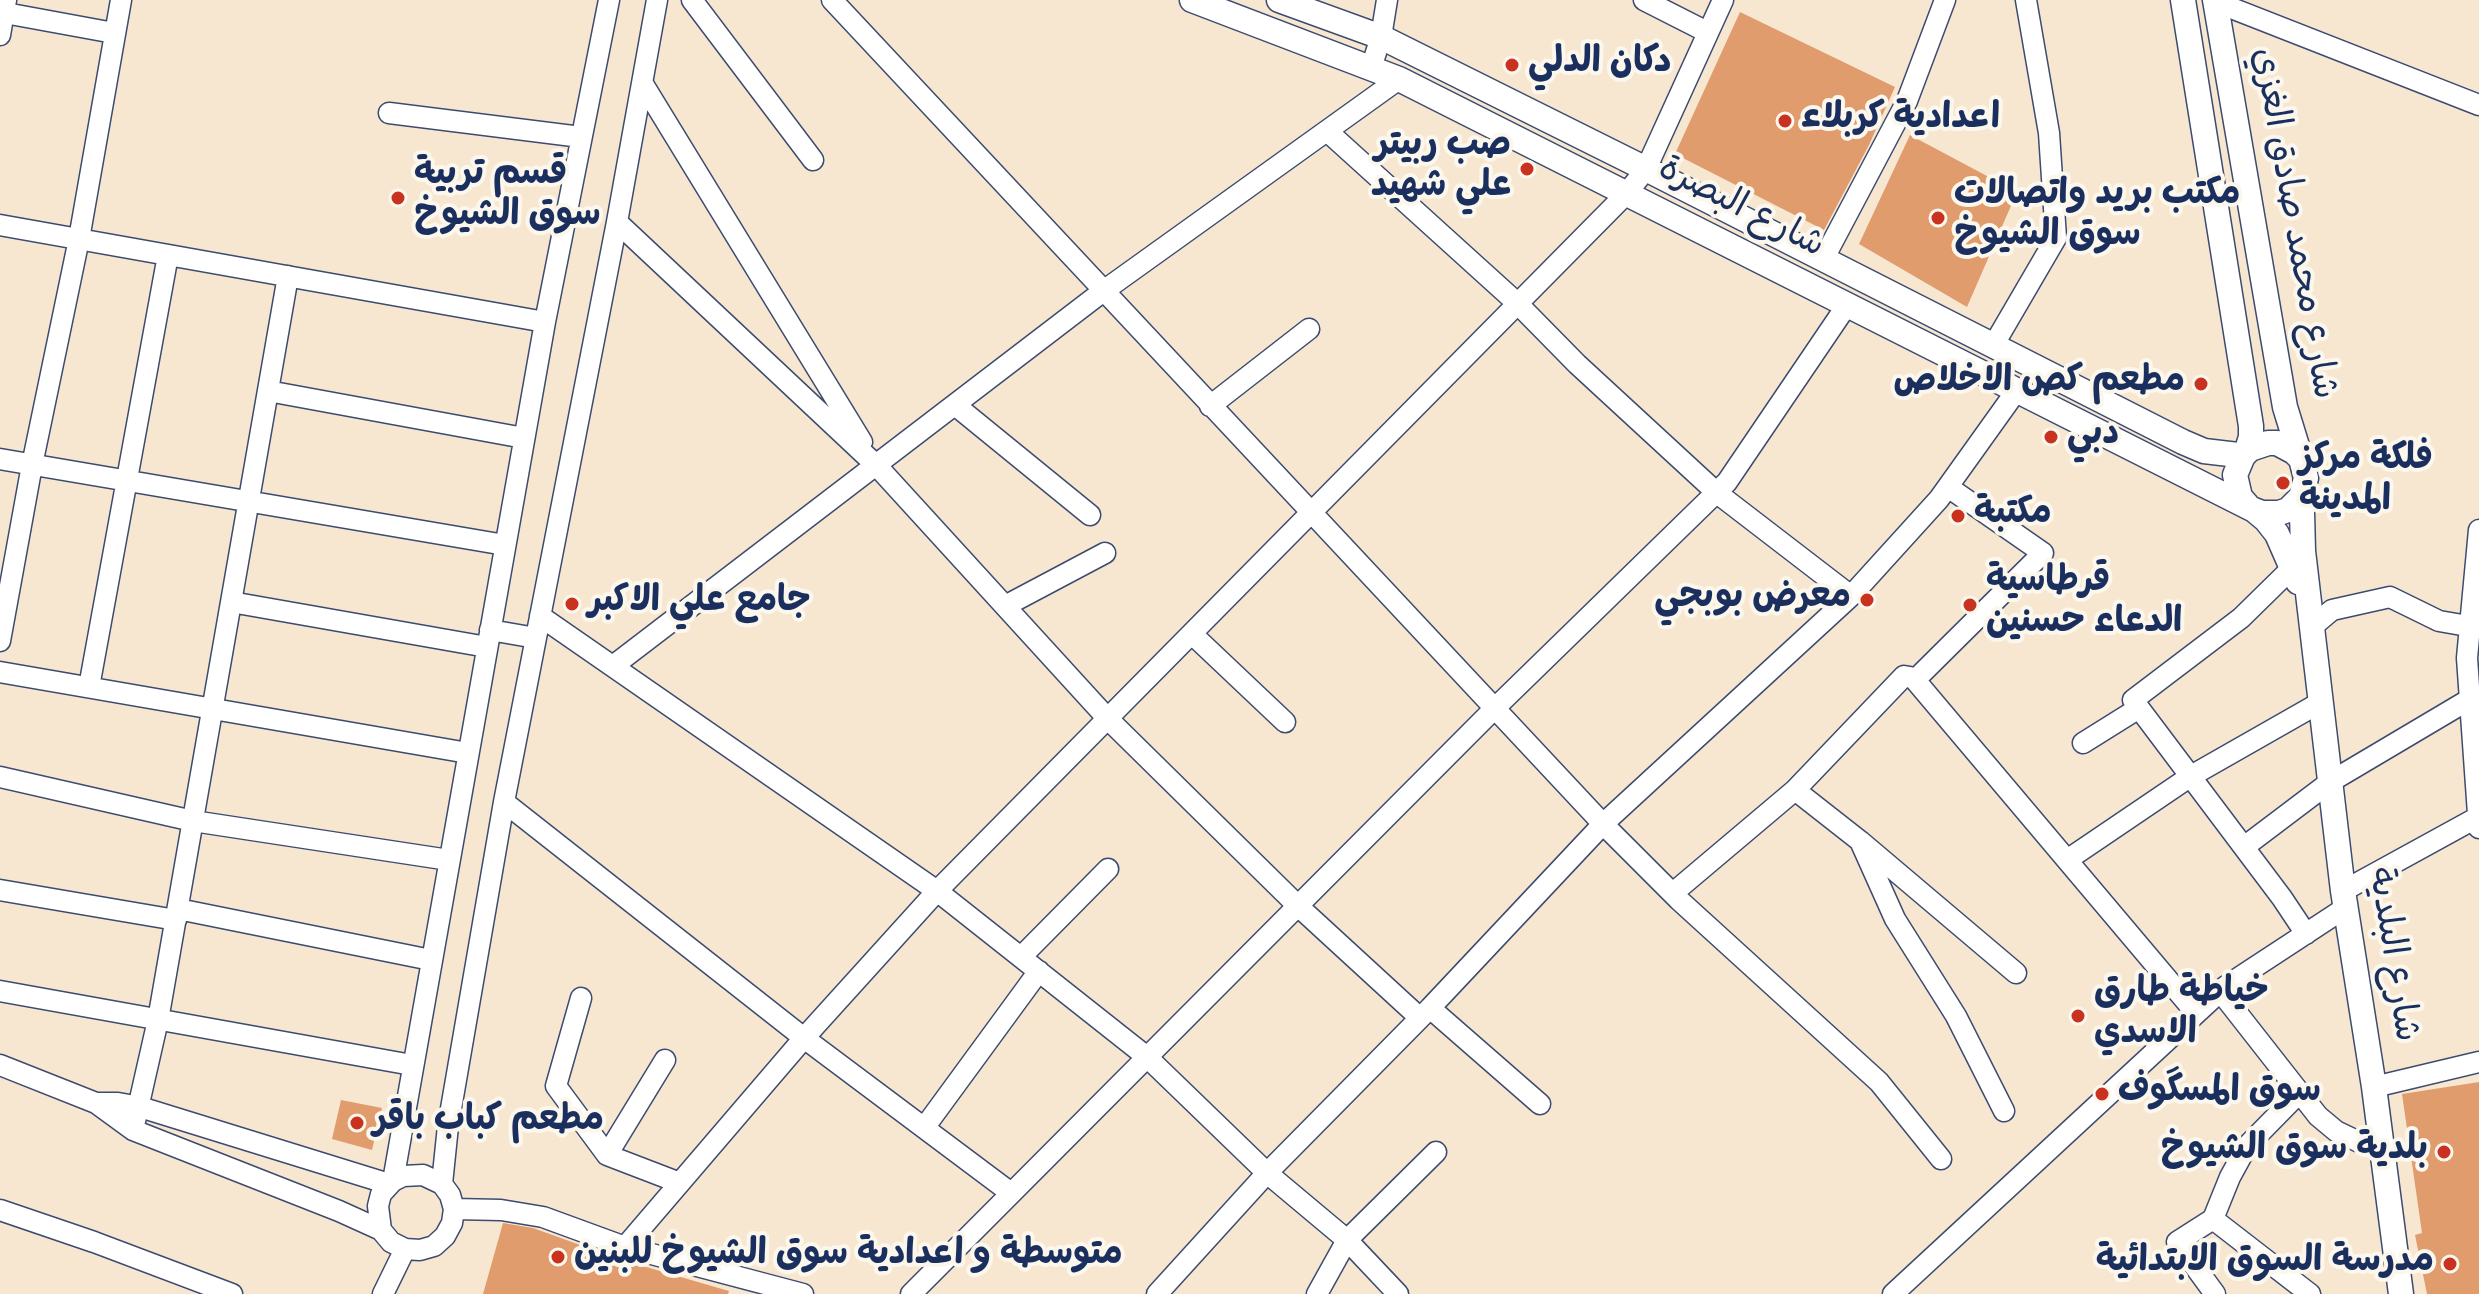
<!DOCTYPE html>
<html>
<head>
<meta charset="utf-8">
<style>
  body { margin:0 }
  canvas { display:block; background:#f7e7d1 }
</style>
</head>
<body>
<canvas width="2479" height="1294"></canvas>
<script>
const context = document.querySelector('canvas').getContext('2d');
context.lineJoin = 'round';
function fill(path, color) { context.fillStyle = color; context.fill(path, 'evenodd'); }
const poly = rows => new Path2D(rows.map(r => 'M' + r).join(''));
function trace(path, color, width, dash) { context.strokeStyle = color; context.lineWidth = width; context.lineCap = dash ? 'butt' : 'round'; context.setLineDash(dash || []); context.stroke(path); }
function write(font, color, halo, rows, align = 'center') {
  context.font = font + ' "Indie Flower","Playpen Sans Arabic",sans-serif'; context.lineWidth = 8; context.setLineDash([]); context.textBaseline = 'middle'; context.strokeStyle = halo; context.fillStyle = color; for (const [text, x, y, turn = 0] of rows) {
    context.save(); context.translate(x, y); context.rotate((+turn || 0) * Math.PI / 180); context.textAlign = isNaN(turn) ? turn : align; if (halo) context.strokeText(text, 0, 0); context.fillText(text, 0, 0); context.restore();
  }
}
const building = poly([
  [1740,12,1895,87,1869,145,1824,230,1675,154],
  [1910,135,2017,192,1967,307,1859,244],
  [2479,1082,2479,1294,2427,1294,2415,1235,2422,1233,2402,1094],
  [341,1100,382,1108,372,1150,332,1139],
  [503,1223,533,1228,622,1260,729,1291,728,1294,483,1294]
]);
const minor = poly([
  [692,0,813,160],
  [832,0,1603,824,1679,900,1879,1082,1941,1159],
  [1644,0,1707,32],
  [2216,2,2479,105],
  [0,12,114,33],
  [0,35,6,0],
  [1371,68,1381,37,1387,0],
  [643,84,862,442],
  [389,113,581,137],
  [1327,131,1517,303,1577,364,1717,493,1851,596],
  [617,222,877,466,1108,719,1298,906,1420,1018],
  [0,225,545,322],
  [1823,260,1907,101,1945,0],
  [1993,346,2056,238,2049,133,2026,0],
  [268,391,524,438],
  [955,405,1090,515],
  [1210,406,1309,329],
  [0,459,505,545],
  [2479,530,2467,658,2479,828],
  [2292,568,2241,618,2133,700,2282,898,2306,934],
  [231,602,487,647],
  [1005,606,1105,553],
  [540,616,937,891,1147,1057,1267,1173,1347,1240,1398,1294],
  [2313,626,2332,610,2390,597,2439,621,2479,628],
  [490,630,536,638],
  [1192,634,1285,722],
  [0,641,32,465,79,239,121,0],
  [613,666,1102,292,1399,79],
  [0,672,468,753],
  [1915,680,2043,553,1948,487],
  [89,687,168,255],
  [2083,743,2139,708],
  [0,777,193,821,449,860],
  [1795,790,1860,841,2016,973],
  [504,802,804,1038,1011,1193],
  [1860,841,1895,919,1956,1016,2004,1111],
  [2244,847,2330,782,2470,699],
  [2067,860,2191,776,2321,702],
  [0,890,176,920],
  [2343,891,2478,817],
  [1673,893,1795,790,1904,676,1910,677,1915,680,2196,1013],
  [178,909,431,960],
  [1021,957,1108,869],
  [0,991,412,1065],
  [2220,991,2318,1116,2336,1131,2359,1142,2382,1146],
  [581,998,556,1086,607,1155,680,1183],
  [1430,1008,1540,1104],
  [0,1065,96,1103,133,1130,339,1211,381,1230],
  [2374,1087,2479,1062],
  [96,1103,118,1103,140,1107,389,1184],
  [924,1128,1039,971],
  [133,1130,158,1020,288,276],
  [607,1155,665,1060],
  [393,1181,403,1176,423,1175,442,1184,450,1195,454,1209,452,1223,445,1236,434,1246,420,1250,405,1249,391,1242,381,1230,378,1206,381,1194,393,1181,545,322,609,0],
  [442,1184,448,1126,504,802,617,222,657,0],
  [454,1209,501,1210,543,1217,625,1247,803,1294],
  [0,1210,94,1242,232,1294],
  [2213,1219,2310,1294],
  [625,1247,804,1038,937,891,1627,193,1646,169,1723,0],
  [383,1294,405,1249],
  [911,1294,1494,709,1727,482,1847,305],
  [1157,1294,1267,1173,1430,1008,1603,824,1851,596,1939,499,2017,390],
  [1317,1294,1347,1240,1436,1152],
  [1893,1294,2226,986,2345,908],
  [2215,1294,2177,1242,2213,1219,2230,1177,2247,1146,2300,1092]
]);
const major = poly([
  [1192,0,1399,79,2254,510,2262,513,2279,513,2288,510,2301,497,2306,478,2301,459,2294,452,2277,443,2268,443,2250,449,2243,456,2235,475,2240,497,2247,505],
  [1279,0,1381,37,1646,169,2183,442,2204,451,2238,455,2246,453,2251,437,2251,426,2183,0],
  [2215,0,2285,407,2301,459],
  [2304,490,2302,512,2303,551,2343,891,2374,1087,2401,1294],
  [2254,510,2266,520,2277,534,2298,582]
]);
const markers = [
  [1512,65,8,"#c8321e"],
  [1785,121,8,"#c8321e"],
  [1527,169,8,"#c8321e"],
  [398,198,8,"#c8321e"],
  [1938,218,8,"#c8321e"],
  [2201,384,8,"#c8321e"],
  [2051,437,8,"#c8321e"],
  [2283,483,8,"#c8321e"],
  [1958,516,8,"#c8321e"],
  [1867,600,8,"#c8321e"],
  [572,604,8,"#c8321e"],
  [1970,605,8,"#c8321e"],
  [2078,1016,8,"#c8321e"],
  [2102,1094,8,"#c8321e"],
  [357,1123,8,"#c8321e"],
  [2444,1152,8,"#c8321e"],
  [558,1257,8,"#c8321e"],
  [2450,1264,8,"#c8321e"]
];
const poiNames = [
  ["دكان الدلي",1528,65],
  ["اعدادية كربلاء",1801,121],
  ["صب ربيتر",1511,148,"right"],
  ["علي شهيد",1511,189,"right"],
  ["قسم تربية",414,177],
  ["سوق الشيوخ",414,218],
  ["مكتب بريد واتصالات",1954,197],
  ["سوق الشيوخ",1954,238],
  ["مطعم كص الاخلاص",2185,384,"right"],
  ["دبي",2067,437],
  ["فلكة مركز",2299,462],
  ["المدينة",2299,503],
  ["مكتبة",1974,516],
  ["قرطاسية",1986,584],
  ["الدعاء حسنين",1986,625],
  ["معرض بوبجي",1851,600,"right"],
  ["جامع علي الاكبر",588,604],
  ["خياطة طارق",2094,995],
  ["الاسدي",2094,1036],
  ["سوق المسگوف",2118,1094],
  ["مطعم كباب باقر",373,1123],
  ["بلدية سوق الشيوخ",2428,1152,"right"],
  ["متوسطة و اعدادية سوق الشيوخ للبنين",574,1257],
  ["مدرسة السوق الابتدائية",2434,1264,"right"]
];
const streetNames = [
  ["شارع البصرة",1740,210,27],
  ["شارع محمد صادق الغزي",2291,224,80],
  ["شارع البلدية",2390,955,81]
];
fill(building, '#e19c6e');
trace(minor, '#3c4b6f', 23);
trace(major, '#3c4b6f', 27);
trace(minor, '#fff', 20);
trace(major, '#fff', 24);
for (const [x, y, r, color] of markers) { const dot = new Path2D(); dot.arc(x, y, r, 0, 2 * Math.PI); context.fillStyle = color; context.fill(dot); trace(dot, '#fbf7ec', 3); }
write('bold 36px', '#1b2f5e', '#fbf7ec', poiNames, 'left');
write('36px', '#1b2f5e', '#fbf7ec', streetNames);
</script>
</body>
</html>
